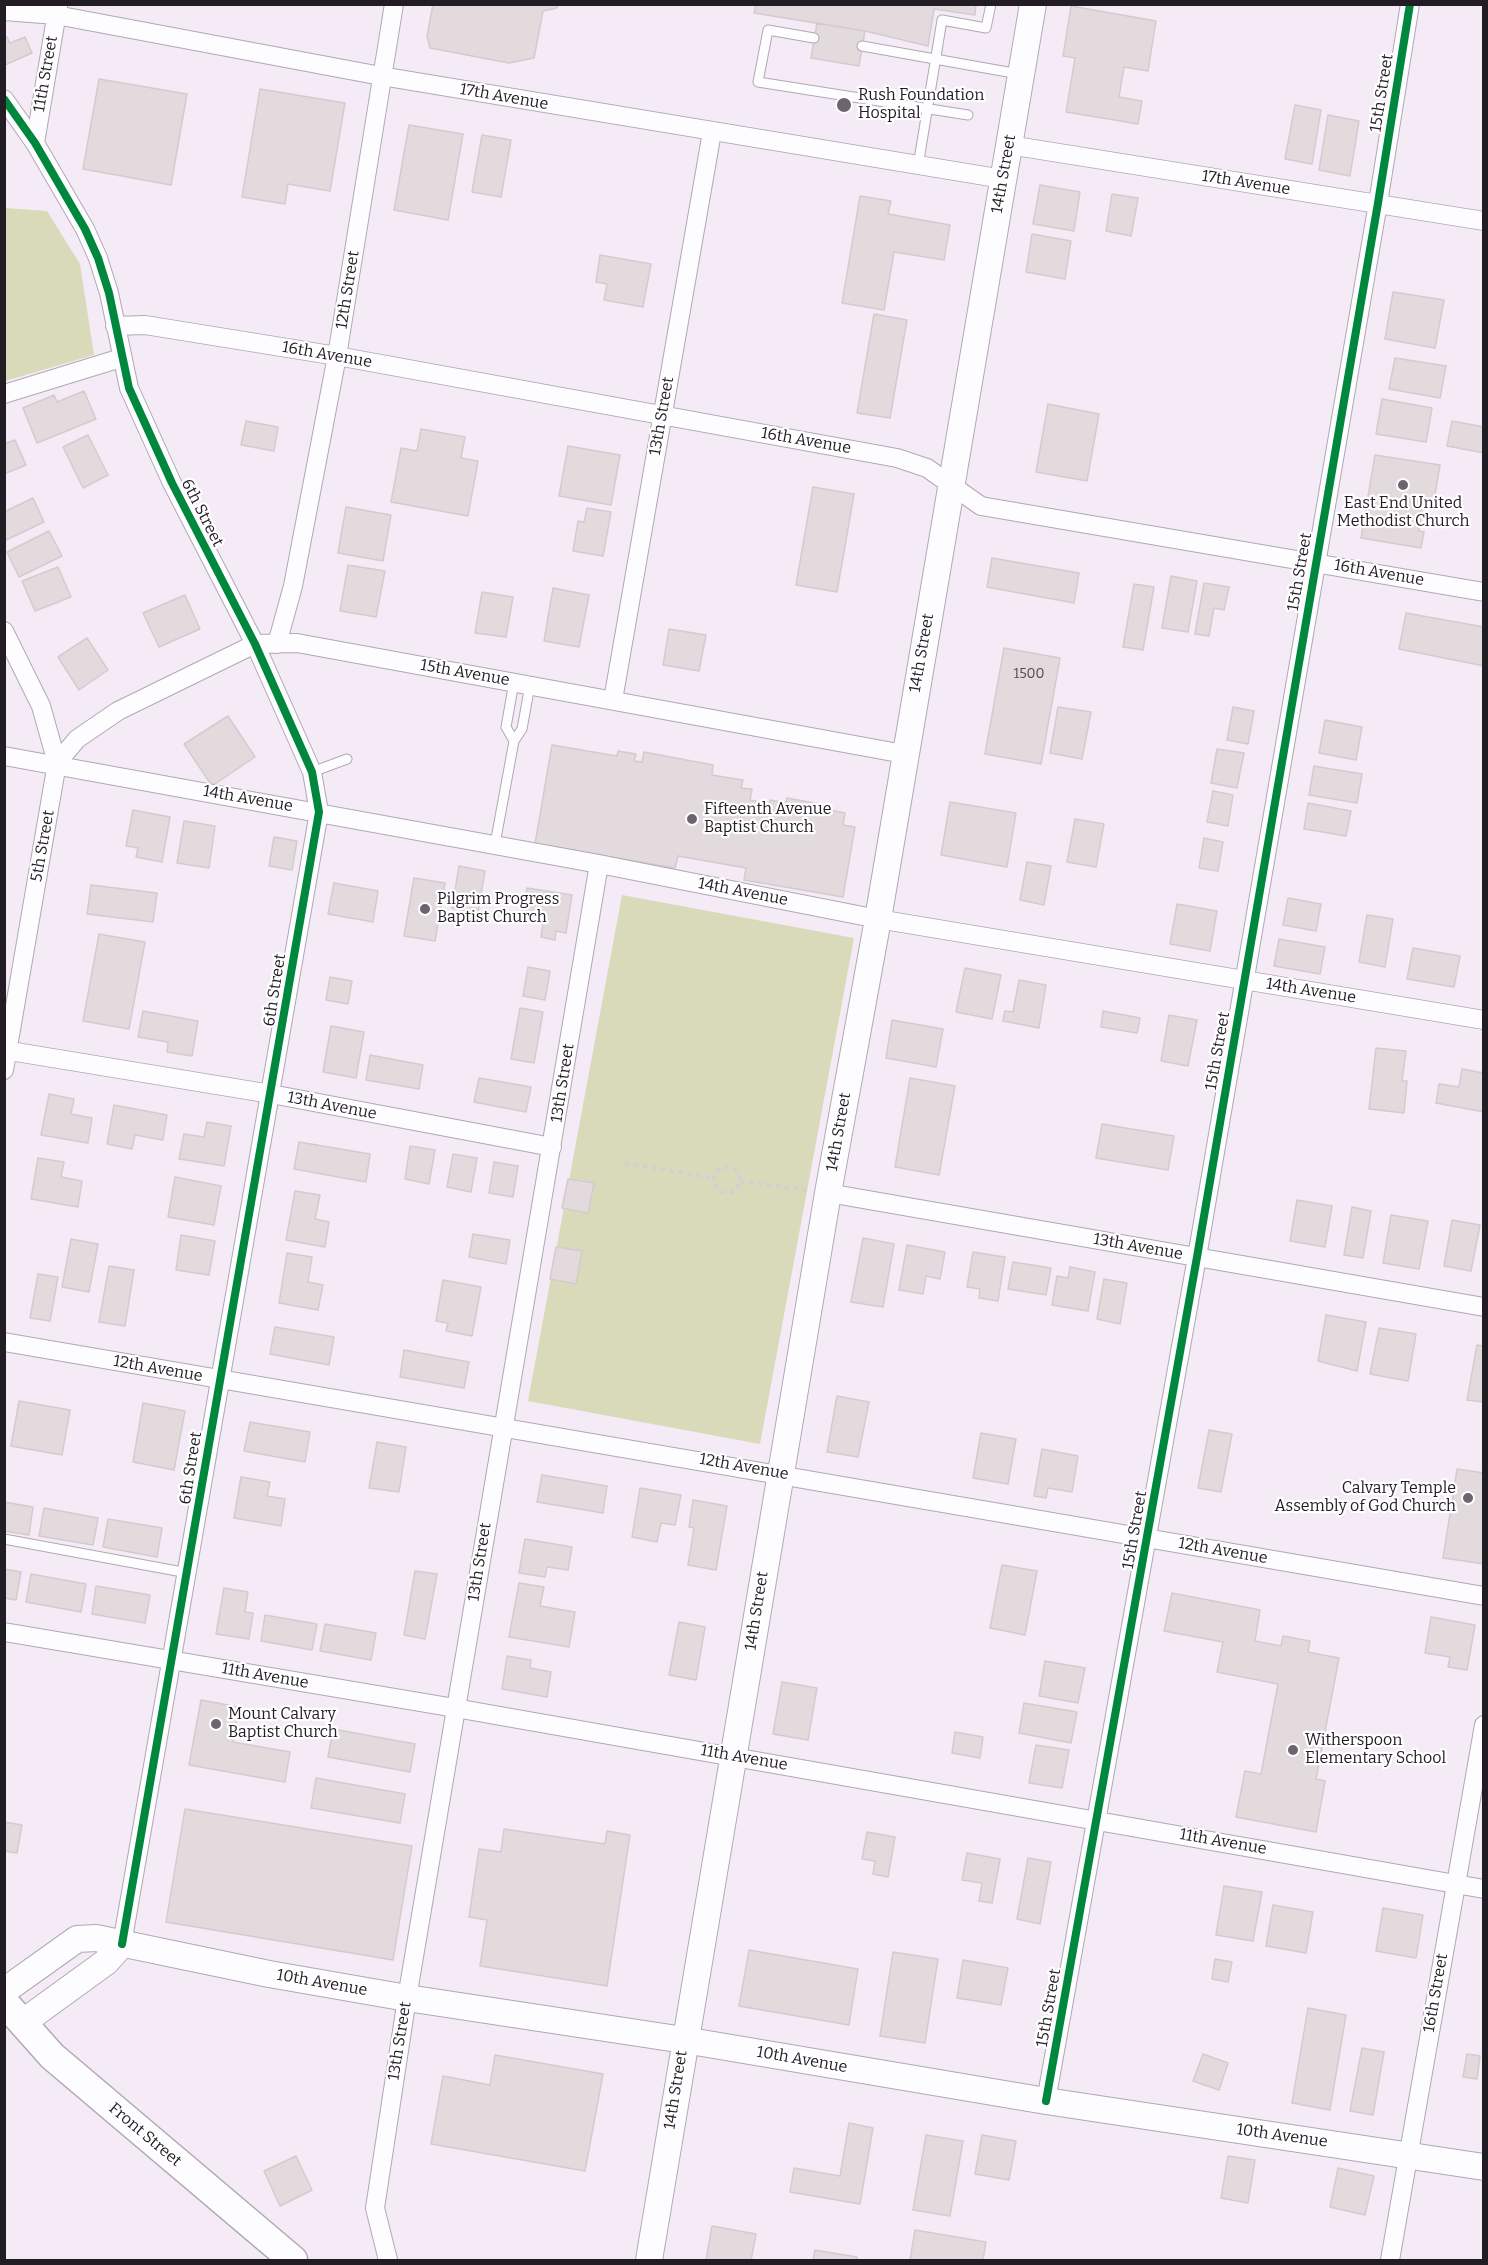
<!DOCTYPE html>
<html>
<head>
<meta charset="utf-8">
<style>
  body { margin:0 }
  #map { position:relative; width:1488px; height:2265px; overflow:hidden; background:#f4ebf7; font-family:Bitter,serif }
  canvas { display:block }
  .frame { position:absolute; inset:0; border:6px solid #221c24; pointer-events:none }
</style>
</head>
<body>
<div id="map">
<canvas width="1488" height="2265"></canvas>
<div class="frame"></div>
</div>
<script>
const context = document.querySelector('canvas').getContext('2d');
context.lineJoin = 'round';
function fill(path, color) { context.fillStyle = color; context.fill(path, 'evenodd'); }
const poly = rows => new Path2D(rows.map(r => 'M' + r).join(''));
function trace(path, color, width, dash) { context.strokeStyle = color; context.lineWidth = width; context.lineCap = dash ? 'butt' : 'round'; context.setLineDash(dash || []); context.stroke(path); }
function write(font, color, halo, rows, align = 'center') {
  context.font = font + ' Bitter,serif'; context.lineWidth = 4.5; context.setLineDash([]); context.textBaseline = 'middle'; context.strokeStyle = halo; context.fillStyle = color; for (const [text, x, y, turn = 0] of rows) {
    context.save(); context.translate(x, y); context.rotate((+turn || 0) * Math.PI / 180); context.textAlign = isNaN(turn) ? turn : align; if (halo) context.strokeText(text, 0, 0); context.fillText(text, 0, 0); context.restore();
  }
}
const green = poly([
  [5,208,47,211,80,264,94,355,5,381],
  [622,895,854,938,760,1444,528,1401]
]);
const building = poly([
  [433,4,558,4,557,8,543,11,534,58,509,63,430,48,427,36,433,4],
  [756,4,976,4,975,15,934,9,928,46,865,31,754,13,756,4],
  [1071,6,1156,21,1148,71,1124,67,1119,97,1142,101,1138,124,1066,112,1075,58,1063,56,1071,6],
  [817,23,865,31,859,66,811,58,817,23],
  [7,37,10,43,25,37,32,53,5,65,4,38,7,37],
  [99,79,187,94,171,185,83,169,99,79],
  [260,89,345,103,330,191,288,184,285,204,242,197,260,89],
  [1295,105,1321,110,1312,164,1285,159,1295,105],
  [1328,115,1359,121,1350,176,1319,170,1328,115],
  [409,125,463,134,448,220,394,210,409,125],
  [482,135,511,140,501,197,472,192,482,135],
  [1040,185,1080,192,1074,231,1033,224,1040,185],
  [1112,194,1138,198,1131,236,1106,231,1112,194],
  [860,196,891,201,888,214,950,225,944,260,894,252,884,310,842,303,860,196],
  [1032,234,1071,241,1065,279,1026,272,1032,234],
  [600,255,651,264,643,307,604,300,607,284,596,282,600,255],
  [1393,292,1444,300,1435,348,1385,339,1393,292],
  [874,314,907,320,890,418,857,413,874,314],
  [1395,358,1446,366,1440,398,1389,389,1395,358],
  [84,391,96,419,37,443,23,408,54,395,57,402,84,391],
  [1382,399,1432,408,1426,442,1376,434,1382,399],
  [1048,404,1099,414,1087,481,1036,472,1048,404],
  [246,421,278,427,274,451,241,445,246,421],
  [1452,421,1484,427,1484,453,1447,446,1452,421],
  [421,429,465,437,461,458,478,461,468,516,391,502,401,448,417,451,421,429],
  [88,435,108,475,83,488,63,447,88,435],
  [15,440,26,465,4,474,4,444,15,440],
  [568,446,620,455,611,505,559,496,568,446],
  [1375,455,1440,465,1433,506,1423,504,1419,531,1424,532,1421,548,1361,538,1375,455],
  [813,487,854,494,837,592,796,585,813,487],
  [33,498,44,522,4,541,4,512,33,498],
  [346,507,391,515,383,561,338,553,346,507],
  [587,508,611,512,603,556,573,551,578,521,584,522,587,508],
  [49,531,62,556,19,577,7,552,49,531],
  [992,558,1079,573,1074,603,987,587,992,558],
  [348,565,385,571,376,617,340,611,348,565],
  [58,567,71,597,35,611,22,581,58,567],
  [1171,576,1197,581,1188,632,1162,628,1171,576],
  [1204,583,1229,587,1224,610,1214,608,1209,636,1195,634,1204,583],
  [1134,584,1154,587,1143,650,1123,647,1134,584],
  [553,588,589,595,579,647,544,641,553,588],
  [482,592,513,597,506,637,475,633,482,592],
  [185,595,200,629,159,647,143,613,185,595],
  [1406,613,1484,627,1484,666,1399,649,1406,613],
  [669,629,706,635,699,671,663,665,669,629],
  [87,638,108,670,79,690,58,657,87,638],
  [1004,648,1060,658,1041,764,985,754,1004,648],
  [1058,707,1091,712,1082,759,1050,753,1058,707],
  [1233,707,1254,711,1248,744,1227,740,1233,707],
  [228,716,255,757,212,786,184,744,228,716],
  [1325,720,1362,727,1356,760,1319,753,1325,720],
  [552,745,617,756,618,751,636,754,634,761,642,762,644,752,713,765,712,775,743,780,741,788,752,789,750,800,756,801,754,811,768,813,770,800,786,803,787,798,831,806,830,810,845,813,843,825,855,827,843,897,744,880,746,868,678,856,675,868,535,844,552,745],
  [1217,749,1244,753,1237,788,1211,783,1217,749],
  [1314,766,1362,774,1357,803,1309,795,1314,766],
  [1213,791,1233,795,1228,826,1207,822,1213,791],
  [950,802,1016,813,1007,867,941,855,950,802],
  [1308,803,1351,811,1346,836,1304,829,1308,803],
  [133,810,170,817,162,862,136,857,138,848,126,846,133,810],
  [1075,819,1104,824,1096,867,1067,862,1075,819],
  [184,821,215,826,209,868,177,863,184,821],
  [274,837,297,841,292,870,269,866,274,837],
  [1204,838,1223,842,1218,871,1199,868,1204,838],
  [1027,862,1051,866,1044,905,1020,900,1027,862],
  [459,866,485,871,478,913,452,908,459,866],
  [414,878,445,883,435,941,404,936,414,878],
  [334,883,378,891,373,922,328,914,334,883],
  [91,885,157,893,153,922,87,914,91,885],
  [527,888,572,895,566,933,556,931,555,940,541,937,543,922,521,919,527,888],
  [1288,898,1321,904,1316,931,1283,925,1288,898],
  [1177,904,1217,911,1210,951,1170,944,1177,904],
  [1367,915,1393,919,1385,967,1359,962,1367,915],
  [99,934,145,942,129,1029,83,1021,99,934],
  [1279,939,1325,947,1320,974,1274,966,1279,939],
  [1413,948,1460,956,1454,987,1407,979,1413,948],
  [528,967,550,971,545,1000,523,996,528,967],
  [965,968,1001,975,992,1019,956,1012,965,968],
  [330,977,352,981,348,1004,326,1000,330,977],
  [1019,980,1046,985,1039,1028,1003,1021,1005,1011,1013,1012,1019,980],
  [520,1008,543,1012,534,1063,511,1059,520,1008],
  [143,1011,198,1021,192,1056,167,1052,168,1042,138,1037,143,1011],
  [1103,1011,1140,1018,1137,1033,1101,1027,1103,1011],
  [1169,1015,1197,1020,1188,1066,1161,1061,1169,1015],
  [892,1020,943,1029,936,1067,886,1058,892,1020],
  [331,1026,364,1032,356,1078,323,1072,331,1026],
  [1376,1048,1406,1051,1402,1081,1407,1081,1404,1113,1369,1109,1376,1048],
  [370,1055,423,1065,419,1089,366,1080,370,1055],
  [1462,1069,1484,1073,1484,1112,1436,1103,1439,1084,1459,1087,1462,1069],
  [479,1078,531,1087,526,1112,474,1102,479,1078],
  [910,1078,955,1086,939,1175,895,1167,910,1078],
  [49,1094,74,1099,71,1114,92,1118,88,1143,41,1135,49,1094],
  [114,1105,167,1115,163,1140,135,1135,132,1149,107,1144,114,1105],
  [207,1122,231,1126,224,1166,179,1159,184,1134,204,1137,207,1122],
  [1102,1124,1174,1136,1168,1170,1096,1158,1102,1124],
  [299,1142,370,1154,366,1182,294,1169,299,1142],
  [410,1146,435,1150,429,1184,405,1179,410,1146],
  [453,1154,477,1158,471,1192,447,1187,453,1154],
  [38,1158,64,1162,61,1177,82,1181,78,1207,31,1199,38,1158],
  [494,1162,518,1166,513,1197,489,1193,494,1162],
  [175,1177,221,1186,214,1225,168,1217,175,1177],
  [568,1179,594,1183,588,1213,562,1208,568,1179],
  [295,1191,320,1195,315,1219,329,1222,325,1247,286,1240,295,1191],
  [1297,1200,1332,1206,1325,1247,1290,1241,1297,1200],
  [1352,1207,1371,1211,1363,1258,1344,1255,1352,1207],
  [1391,1215,1428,1221,1419,1269,1383,1263,1391,1215],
  [1452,1220,1480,1225,1471,1271,1444,1266,1452,1220],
  [473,1234,510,1240,506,1264,469,1257,473,1234],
  [181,1235,215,1241,209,1275,176,1270,181,1235],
  [863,1238,894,1244,883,1307,851,1302,863,1238],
  [71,1239,98,1244,89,1292,62,1287,71,1239],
  [907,1245,945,1252,940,1279,926,1276,923,1294,899,1290,907,1245],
  [556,1247,582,1251,576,1284,550,1279,556,1247],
  [973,1252,1005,1257,998,1301,979,1298,980,1289,967,1287,973,1252],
  [287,1253,312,1257,308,1282,323,1285,318,1310,279,1303,287,1253],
  [1013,1262,1051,1268,1046,1295,1008,1289,1013,1262],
  [109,1266,134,1270,125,1326,99,1322,109,1266],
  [1070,1267,1095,1272,1088,1311,1052,1305,1057,1276,1068,1278,1070,1267],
  [38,1274,58,1277,50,1321,30,1318,38,1274],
  [1104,1279,1127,1283,1120,1324,1097,1319,1104,1279],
  [443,1280,481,1287,472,1336,446,1331,448,1323,436,1321,443,1280],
  [1326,1315,1366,1322,1357,1371,1318,1361,1326,1315],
  [275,1327,334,1337,329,1365,270,1354,275,1327],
  [1379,1328,1416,1334,1408,1381,1370,1374,1379,1328],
  [1477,1345,1484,1346,1484,1402,1467,1400,1477,1345],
  [404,1350,469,1362,464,1388,400,1377,404,1350],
  [837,1396,869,1402,858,1457,827,1452,837,1396],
  [19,1401,70,1410,62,1455,11,1446,19,1401],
  [143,1403,185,1411,174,1470,133,1462,143,1403],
  [250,1422,310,1432,305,1462,244,1451,250,1422],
  [1209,1430,1232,1434,1221,1492,1198,1488,1209,1430],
  [981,1433,1016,1439,1008,1484,973,1478,981,1433],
  [377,1442,406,1447,399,1492,369,1488,377,1442],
  [1042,1449,1078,1456,1072,1492,1048,1488,1046,1498,1034,1496,1042,1449],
  [1457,1469,1484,1473,1484,1564,1443,1558,1457,1469],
  [542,1475,607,1486,603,1513,537,1502,542,1475],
  [241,1477,270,1482,267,1496,285,1499,281,1526,234,1518,241,1477],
  [640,1488,681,1495,675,1525,661,1523,657,1542,632,1537,640,1488],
  [693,1500,727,1506,716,1570,688,1565,694,1528,689,1527,693,1500],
  [4,1502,33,1507,29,1535,4,1531,4,1502],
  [44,1508,98,1518,93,1545,39,1536,44,1508],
  [108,1519,162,1528,157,1557,103,1547,108,1519],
  [525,1539,572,1547,568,1570,547,1567,545,1577,519,1573,525,1539],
  [1002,1565,1037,1571,1025,1635,990,1628,1002,1565],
  [4,1569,21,1572,16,1600,4,1598,4,1569],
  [415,1571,437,1574,425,1639,404,1635,415,1571],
  [31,1574,86,1584,81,1612,26,1602,31,1574],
  [519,1583,544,1587,540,1606,575,1612,569,1647,509,1637,519,1583],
  [96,1586,150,1595,145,1623,92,1614,96,1586],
  [224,1588,248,1592,245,1612,253,1613,249,1639,216,1634,224,1588],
  [1172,1593,1260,1610,1255,1641,1281,1646,1283,1636,1310,1641,1308,1652,1339,1658,1316,1779,1325,1781,1316,1832,1236,1817,1245,1771,1261,1774,1278,1684,1217,1672,1223,1642,1164,1631,1172,1593],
  [265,1615,317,1624,312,1650,261,1641,265,1615],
  [1431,1617,1475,1625,1467,1670,1448,1667,1450,1657,1425,1653,1431,1617],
  [679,1622,705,1627,696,1680,669,1675,679,1622],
  [325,1624,376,1633,371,1660,320,1651,325,1624],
  [507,1656,531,1660,530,1668,551,1672,547,1697,502,1689,507,1656],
  [1045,1661,1085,1668,1078,1703,1039,1696,1045,1661],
  [782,1682,817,1688,808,1740,773,1734,782,1682],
  [201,1700,239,1707,233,1742,290,1752,285,1782,189,1765,201,1700],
  [1024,1703,1077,1712,1071,1743,1019,1733,1024,1703],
  [333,1729,415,1744,410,1772,328,1757,333,1729],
  [955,1732,983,1737,980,1758,952,1753,955,1732],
  [1036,1745,1069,1750,1062,1788,1029,1783,1036,1745],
  [316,1778,405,1794,400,1823,311,1808,316,1778],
  [185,1809,412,1846,393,1960,166,1922,185,1809],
  [4,1822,22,1825,17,1853,4,1851,4,1822],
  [504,1829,605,1844,607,1831,630,1835,607,1986,480,1966,487,1920,469,1917,479,1849,501,1852,504,1829],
  [867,1832,895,1837,888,1877,873,1874,875,1861,862,1859,867,1832],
  [967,1853,1000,1859,992,1903,979,1901,982,1883,962,1880,967,1853],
  [1028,1858,1051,1862,1040,1924,1017,1919,1028,1858],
  [1224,1886,1262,1892,1253,1941,1216,1935,1224,1886],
  [1273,1905,1313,1912,1306,1953,1266,1946,1273,1905],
  [1383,1908,1423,1915,1416,1958,1376,1951,1383,1908],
  [749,1950,858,1969,849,2025,739,2006,749,1950],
  [893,1952,938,1959,925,2043,880,2036,893,1952],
  [1215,1959,1232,1962,1228,1982,1212,1979,1215,1959],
  [963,1960,1008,1968,1001,2005,957,1998,963,1960],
  [1308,2008,1346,2015,1330,2110,1292,2103,1308,2008],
  [1362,2048,1384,2052,1373,2115,1350,2111,1362,2048],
  [1203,2054,1228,2063,1219,2090,1193,2081,1203,2054],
  [1467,2054,1480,2056,1477,2079,1463,2077,1467,2054],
  [495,2055,603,2074,585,2171,431,2144,443,2076,490,2085,495,2055],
  [849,2123,873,2128,860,2204,790,2192,794,2168,840,2176,849,2123],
  [926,2135,963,2141,950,2216,913,2210,926,2135],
  [982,2135,1016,2141,1009,2180,975,2174,982,2135],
  [296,2156,312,2190,280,2206,264,2171,296,2156],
  [1228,2156,1255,2160,1248,2203,1221,2198,1228,2156],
  [1338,2168,1374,2176,1365,2215,1330,2207,1338,2168],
  [712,2226,756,2234,751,2260,706,2260,712,2226],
  [915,2230,986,2242,983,2260,910,2260,915,2230],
  [815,2250,857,2257,857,2260,813,2260,815,2250]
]);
const path = poly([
  [625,1163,714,1178],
  '714 1180a13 13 0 1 1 26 0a13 13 0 1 1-26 0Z',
  [740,1181,806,1190]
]);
const lane = poly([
  [814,38,768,30,758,82,968,115],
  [862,46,1019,74],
  [918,166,942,20,986,28,991,4],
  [514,741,506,727,514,682],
  [312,772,347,759],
  [495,844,514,741,522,729,530,685],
  [4,1539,188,1573]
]);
const street = poly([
  [4,11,56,15,381,76,1003,179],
  [4,99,35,143,85,229,98,258,109,293,129,388,172,483,255,644,312,772,319,812,122,1944],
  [35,143,58,6],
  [1009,145,1484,221],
  [115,326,145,325,337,356,897,458,927,468,981,506,1484,592],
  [4,394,121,358],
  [4,631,41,706,57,763,4,1070],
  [277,644,293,586,337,356,394,4],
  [613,700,712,132],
  [4,756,599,864,878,919,1484,1020],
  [57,763,77,739,118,711,255,644,297,643,904,754],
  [4,1050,271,1094,552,1147],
  [828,1193,1484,1307],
  [4,1342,1484,1596],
  [4,1632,455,1708,1484,1889],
  [1046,2101,1197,1257,1378,203,1410,4],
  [388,2260,375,2208,407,1998,599,864],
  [1390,2260,1484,1725]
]);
const secondary = poly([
  [4,1991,77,1939,96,1938,269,1974,407,1998,684,2040,1046,2101,1484,2167],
  [22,2023,106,1962,122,1944],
  [649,2260,828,1193,878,919,1033,4]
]);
const primary = poly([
  [4,2002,52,2056,293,2260]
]);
const cycleway = poly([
  [4,99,35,143,85,229,98,258,109,293,129,388,172,483,255,644,312,772,319,812,122,1944],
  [1046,2101,1197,1257,1378,203,1410,4]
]);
const markers = [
  [844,105,8,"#6c646e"],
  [1403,485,6,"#6c646e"],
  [692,819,6,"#6c646e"],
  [425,909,6,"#6c646e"],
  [1468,1498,6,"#6c646e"],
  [216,1724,6,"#6c646e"],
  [1293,1750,6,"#6c646e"]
];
const numberNames = [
  ["1500",1029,674]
];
const streetNames = [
  ["11th Street",46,74,-80],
  ["15th Street",1382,93,-81],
  ["17th Avenue",504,97,10],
  ["14th Street",1004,174,-80],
  ["17th Avenue",1246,183,9],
  ["12th Street",348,290,-81],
  ["16th Avenue",327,355,10],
  ["13th Street",662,416,-80],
  ["16th Avenue",806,441,10],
  ["6th Street",202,513,63],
  ["15th Street",1300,572,-80],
  ["16th Avenue",1379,573,10],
  ["14th Street",922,653,-80],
  ["15th Avenue",465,673,10],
  ["14th Avenue",248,799,10],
  ["5th Street",43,846,-80],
  ["14th Avenue",743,892,11],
  ["6th Street",275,990,-81],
  ["14th Avenue",1311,991,9],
  ["15th Street",1218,1051,-80],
  ["13th Street",563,1083,-81],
  ["13th Avenue",332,1106,11],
  ["14th Street",839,1132,-80],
  ["13th Avenue",1138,1247,10],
  ["12th Avenue",158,1369,10],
  ["12th Avenue",744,1467,10],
  ["6th Street",191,1468,-81],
  ["15th Street",1135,1530,-80],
  ["12th Avenue",1223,1551,10],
  ["13th Street",480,1562,-81],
  ["14th Street",757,1611,-81],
  ["11th Avenue",265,1676,10],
  ["11th Avenue",744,1758,10],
  ["11th Avenue",1223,1842,10],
  ["10th Avenue",322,1983,10],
  ["16th Street",1436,1993,-80],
  ["15th Street",1049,2008,-80],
  ["13th Street",400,2041,-81],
  ["10th Avenue",802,2060,10],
  ["14th Street",676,2090,-81],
  ["Front Street",145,2135,40],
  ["10th Avenue",1282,2136,8]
];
const poiNames = [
  ["Rush Foundation",858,96],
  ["Hospital",858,114],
  ["East End United",1403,504,"center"],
  ["Methodist Church",1403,522,"center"],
  ["Fifteenth Avenue",704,810],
  ["Baptist Church",704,828],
  ["Pilgrim Progress",437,900],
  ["Baptist Church",437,918],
  ["Calvary Temple",1456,1489,"right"],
  ["Assembly of God Church",1456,1507,"right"],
  ["Mount Calvary",228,1715],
  ["Baptist Church",228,1733],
  ["Witherspoon",1305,1741],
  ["Elementary School",1305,1759]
];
fill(green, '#d8dab9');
fill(building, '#e2dadc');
trace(building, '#d3cbcd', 1.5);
trace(lane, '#b0a9b2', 11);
trace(street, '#b0a9b2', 20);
trace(secondary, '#b0a9b2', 28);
trace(primary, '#b0a9b2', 31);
trace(path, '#d3d0d4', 4, [4.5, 4.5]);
trace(lane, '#fdfcfe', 9);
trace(street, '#fdfcfe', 18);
trace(secondary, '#fdfcfe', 26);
trace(primary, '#fdfcfe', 28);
trace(cycleway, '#00873e', 8);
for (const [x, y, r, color] of markers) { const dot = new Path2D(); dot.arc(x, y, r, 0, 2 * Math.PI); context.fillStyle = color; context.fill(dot); trace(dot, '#fff', 2); }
write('14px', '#534c53', null, numberNames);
write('16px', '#221c24', '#fff', streetNames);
write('16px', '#221c24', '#fff', poiNames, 'left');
</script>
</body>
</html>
